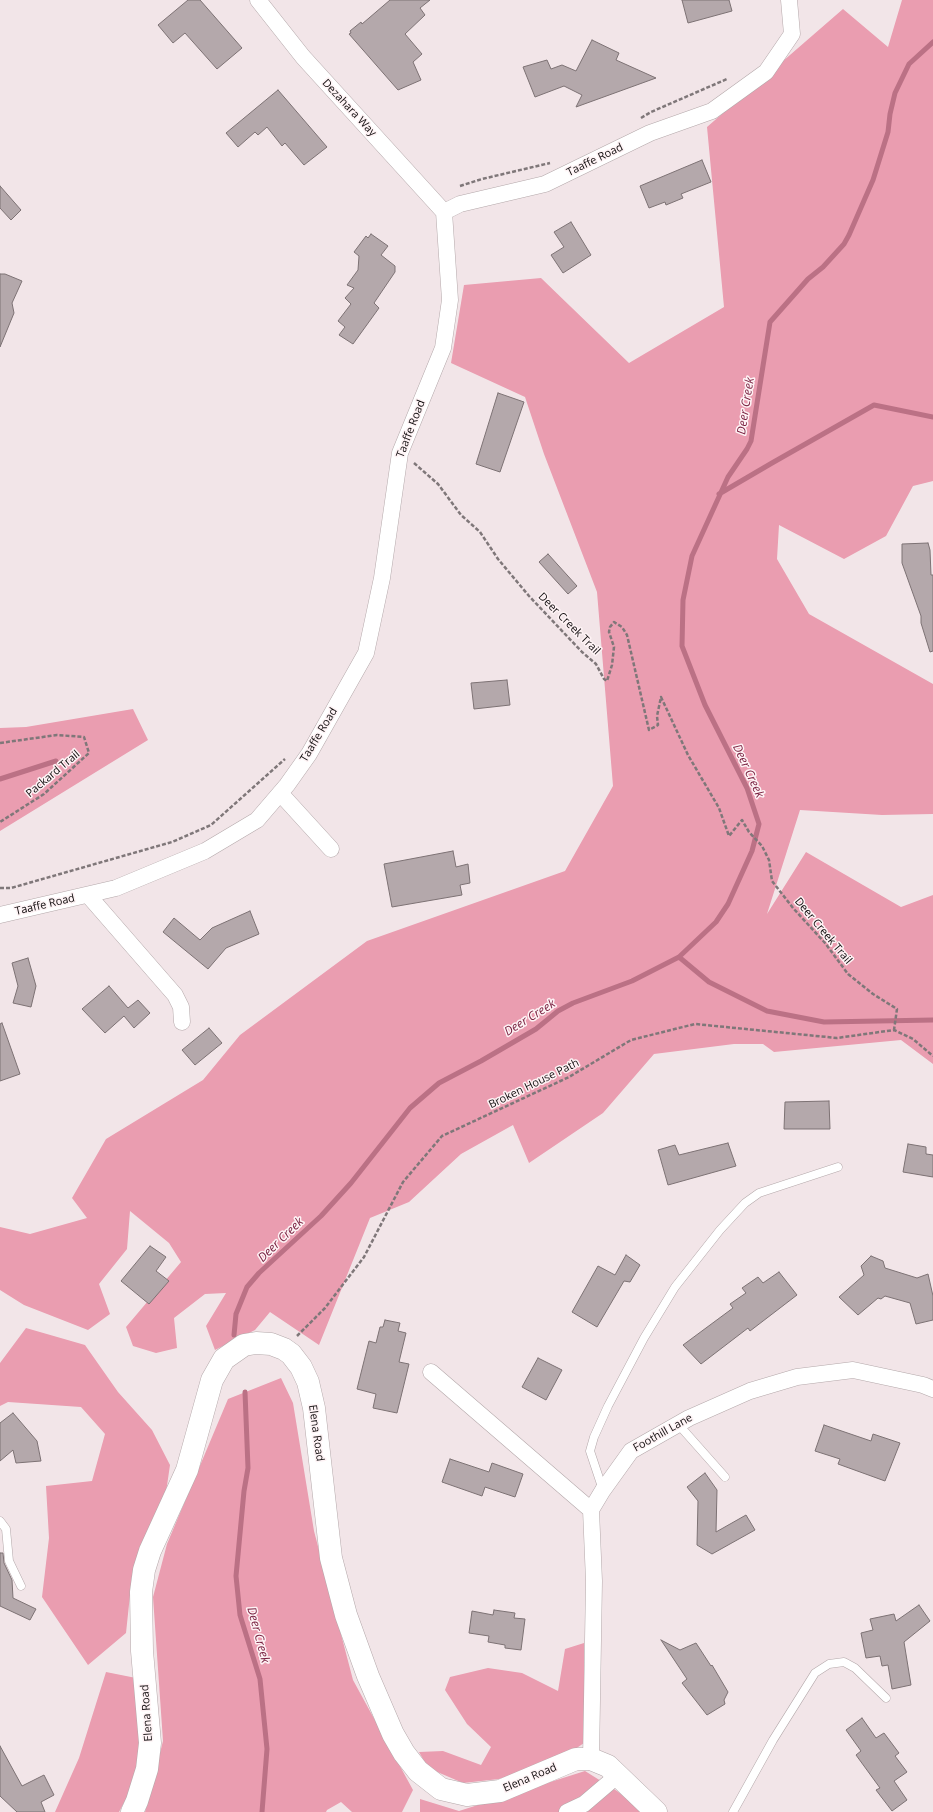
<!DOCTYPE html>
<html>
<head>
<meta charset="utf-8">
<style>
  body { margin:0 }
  canvas { display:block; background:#f2e5e8 }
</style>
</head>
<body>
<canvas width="933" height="1812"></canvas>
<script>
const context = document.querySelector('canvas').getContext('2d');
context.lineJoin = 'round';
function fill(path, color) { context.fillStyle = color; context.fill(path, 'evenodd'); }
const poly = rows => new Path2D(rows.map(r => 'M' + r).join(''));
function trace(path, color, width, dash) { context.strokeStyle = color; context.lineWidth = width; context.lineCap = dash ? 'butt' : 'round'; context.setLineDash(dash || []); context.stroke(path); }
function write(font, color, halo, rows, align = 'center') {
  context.font = font + ' "Open Sans",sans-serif'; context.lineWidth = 3; context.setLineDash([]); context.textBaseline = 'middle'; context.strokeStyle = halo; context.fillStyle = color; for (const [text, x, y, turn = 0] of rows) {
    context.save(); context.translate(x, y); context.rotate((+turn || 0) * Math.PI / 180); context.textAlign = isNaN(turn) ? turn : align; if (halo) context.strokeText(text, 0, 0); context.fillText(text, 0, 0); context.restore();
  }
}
const forest = poly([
  [902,0,933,0,933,481,913,486,886,536,844,559,779,525,777,559,809,614,933,684,933,814,882,815,800,810,767,914,806,852,901,907,933,895,933,1064,901,1040,774,1052,763,1044,734,1044,654,1054,603,1113,529,1163,513,1125,461,1154,409,1202,370,1218,319,1345,270,1312,255,1330,215,1350,206,1326,226,1293,205,1294,174,1318,177,1348,156,1353,133,1346,126,1327,181,1262,169,1243,130,1211,127,1249,99,1284,110,1314,88,1330,24,1305,0,1290,0,1227,30,1234,87,1218,72,1198,106,1139,203,1080,240,1035,367,941,565,871,613,786,597,592,544,454,525,397,451,363,464,285,541,278,629,363,724,307,707,127,843,9,888,47],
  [133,709,148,740,0,831,0,728,26,727],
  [26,1328,85,1345,118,1392,152,1430,170,1465,163,1513,132,1576,126,1633,88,1665,42,1597,49,1538,46,1486,92,1481,105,1434,81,1407,8,1402,0,1406,0,1363],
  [281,1378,293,1403,314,1531,353,1680,413,1790,402,1812,352,1812,341,1802,327,1810,326,1812,145,1812,163,1741,153,1597,167,1544,228,1399],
  [584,1643,584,1743,559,1760,499,1779,463,1783,428,1768,419,1752,443,1751,481,1765,491,1747,467,1724,445,1690,450,1677,488,1668,522,1673,558,1691,565,1649],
  [106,1672,136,1678,142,1720,136,1780,119,1812,55,1812,79,1758],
  [585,1771,617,1791,644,1812,420,1812,420,1799,459,1811]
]);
const stream = poly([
  [719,494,772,463,874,405,933,417],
  [0,779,56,761],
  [679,957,709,982,767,1011,824,1022,933,1020],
  [234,1335,236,1314,247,1287,259,1273,321,1216,351,1183,410,1108,439,1083,481,1061,536,1029,558,1011,573,1003,632,981,679,957,716,922,728,904,752,851,759,824,747,788,705,705,682,646,683,600,692,556,728,477,747,449,751,441,770,322,808,279,823,267,844,244,849,235,873,180,888,132,890,114,895,93,909,64,933,42],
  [245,1392,248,1468,244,1491,236,1576,240,1615,260,1679,267,1749,262,1812]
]);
const building = poly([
  [188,0,200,0,242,48,217,69,185,33,173,43,158,25,188,0],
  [390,0,430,0,420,8,425,15,405,34,422,54,413,62,421,80,398,90,349,34,351,33,350,31,361,22,362,24,390,0],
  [682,0,729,0,732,11,688,23,682,0],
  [592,40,619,53,616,60,656,78,576,107,582,95,564,86,535,97,523,67,547,60,551,69,562,65,576,71,592,40],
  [278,90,327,147,304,165,285,143,282,146,267,127,258,135,255,132,238,147,226,133,278,90],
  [702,160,711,182,681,194,683,198,666,205,665,202,649,208,640,186,702,160],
  [0,186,21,210,11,220,0,208,0,186],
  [571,222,591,255,563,273,551,255,564,247,554,232,571,222],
  [371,234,388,246,381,255,395,266,395,272,374,303,379,308,353,344,339,335,345,327,338,321,351,304,345,298,354,288,347,285,358,270,359,256,354,252,366,236,368,238,371,234],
  [0,274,5,274,22,281,12,303,14,313,0,347,0,274],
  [498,393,524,402,500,472,476,464,498,393],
  [928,543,930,550,931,575,933,575,933,651,930,652,921,623,921,616,902,563,902,544,928,543],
  [548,554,577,586,568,594,539,562,548,554],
  [507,680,510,705,474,709,471,683,507,680],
  [453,851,456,867,468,864,470,883,460,885,462,895,392,907,384,864,453,851],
  [250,911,259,934,226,948,208,969,163,932,174,918,200,940,212,928,250,911],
  [28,958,36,986,31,1007,13,1003,18,986,12,963,28,958],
  [109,986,128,1008,138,1000,150,1013,134,1028,124,1016,105,1033,82,1009,109,986],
  [2,1023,20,1074,0,1081,0,1024,2,1023],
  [209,1028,222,1043,195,1065,182,1050,209,1028],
  [829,1101,830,1129,784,1129,785,1102,829,1101],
  [728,1143,736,1166,668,1185,658,1150,675,1145,679,1155,728,1143],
  [908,1144,926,1147,926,1154,933,1155,933,1177,903,1172,908,1144],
  [150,1246,166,1257,156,1271,169,1281,149,1304,121,1281,150,1246],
  [626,1255,640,1265,630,1282,624,1281,597,1327,572,1312,598,1266,615,1275,626,1255],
  [871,1256,883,1261,885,1268,917,1278,928,1274,933,1296,933,1320,916,1324,910,1303,885,1296,881,1299,878,1298,858,1315,839,1297,864,1275,861,1266,871,1256],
  [779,1272,797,1295,750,1331,748,1328,701,1364,683,1345,733,1308,730,1304,746,1293,742,1288,758,1277,763,1283,779,1272],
  [385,1320,400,1323,398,1331,406,1333,399,1362,409,1364,397,1413,373,1408,376,1394,357,1389,369,1341,376,1343,380,1327,383,1327,385,1320],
  [538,1358,562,1370,546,1400,522,1387,538,1358],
  [13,1413,37,1441,41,1461,16,1463,13,1450,0,1461,0,1423,13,1413],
  [824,1425,871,1441,873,1434,900,1443,885,1481,838,1464,840,1459,815,1451,824,1425],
  [450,1459,489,1472,492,1463,523,1474,515,1497,485,1487,482,1496,442,1482,450,1459],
  [705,1473,717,1490,716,1532,746,1515,755,1530,712,1554,697,1545,698,1501,687,1487,705,1473],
  [0,1553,3,1553,4,1563,12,1580,13,1598,36,1609,30,1620,0,1606,0,1553],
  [919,1605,930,1621,904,1642,911,1685,892,1689,888,1665,882,1666,880,1656,866,1658,861,1633,873,1630,870,1619,894,1614,896,1621,919,1605],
  [494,1610,515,1613,514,1618,525,1619,521,1650,505,1648,505,1645,488,1642,489,1636,469,1633,472,1611,493,1615,494,1610],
  [661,1640,680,1650,696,1643,711,1666,712,1665,728,1692,724,1700,725,1704,707,1715,682,1683,687,1679,661,1640],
  [862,1718,876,1738,884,1733,899,1753,895,1756,907,1772,894,1781,907,1800,892,1811,876,1790,880,1788,856,1755,861,1751,846,1730,862,1718],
  [0,1746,22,1786,44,1775,54,1795,41,1802,45,1812,17,1812,0,1796,0,1746]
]);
const path = poly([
  [641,118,651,112,727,79],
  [460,186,482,179,550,163],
  [414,463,438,484,461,515,480,532,498,559,529,596,582,652,596,664,604,679,607,681,612,665,614,647,609,632,610,627,614,622,622,627,627,635,649,730,658,725,657,716,661,697,688,755,719,808,729,836,742,820,749,832,762,846,769,860,772,881,793,908,825,943,848,974,873,994,897,1009,894,1030],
  [0,743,57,735,84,737,89,753,44,794,0,822],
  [0,888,11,888,172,842,211,825,285,759],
  [297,1336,325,1308,364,1257,403,1182,442,1136,569,1077,631,1040,695,1024,837,1038,894,1030,913,1039,933,1056]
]);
const lane = poly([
  [678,1424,725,1477],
  [603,1490,590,1451,594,1437,608,1406,644,1338,675,1287,720,1230,745,1203,759,1193,838,1167],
  [0,1521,6,1529,9,1561,21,1586],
  [733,1812,773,1740,815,1673,829,1664,844,1662,855,1668,886,1698]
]);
const street = poly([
  [258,0,303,57,444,212],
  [280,793,331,849],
  [88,895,175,995,181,1007,182,1022],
  [0,915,116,888,205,851,257,820,287,785,309,754,366,653,382,578,400,453,443,348,450,300,444,212,460,204,545,184,650,133,712,111,766,72,792,34,789,0],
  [431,1372,591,1510],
  [591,1759,594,1581,591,1510,603,1490,631,1451,689,1418,750,1391,797,1377,853,1370,923,1385,933,1389],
  [567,1812,584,1804,618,1775]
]);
const secondary = poly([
  [132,1812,137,1801,147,1769,150,1743,142,1651,141,1592,144,1570,150,1551,187,1470,212,1380,224,1359,244,1345,256,1343,271,1344,284,1349,291,1354,301,1367,308,1382,314,1408,331,1558,346,1615,368,1676,393,1734,404,1753,418,1771,441,1789,467,1795,500,1791,576,1759,591,1759,608,1766,656,1812]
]);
const streetNames = [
  ["Dezahara Way",349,108,47],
  ["Taaffe Road",595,160,-26],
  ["Taaffe Road",411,429,-69],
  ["Deer Creek Trail",569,624,45],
  ["Taaffe Road",319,735,-59],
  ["Packard Trail",53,774,-40],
  ["Taaffe Road",45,905,-13],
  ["Deer Creek Trail",823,931,50],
  ["Broken House Path",534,1084,-26],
  ["Elena Road",316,1433,82],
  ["Foothill Lane",663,1433,-29],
  ["Elena Road",147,1713,-94],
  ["Elena Road",530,1778,-23]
];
const waterNames = [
  ["Deer Creek",746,406,-81],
  ["Deer Creek",748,771,65],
  ["Deer Creek",530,1018,-32],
  ["Deer Creek",281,1240,-44],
  ["Deer Creek",258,1635,75]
];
fill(forest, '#ea9db0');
trace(stream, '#bb7185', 5);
fill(building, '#b4a8ab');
trace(building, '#7d7274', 1);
trace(lane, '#b4a8aa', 9);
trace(street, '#b4a8aa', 17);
trace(secondary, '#b4a8aa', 23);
trace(path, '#7f7779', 2.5, [4, 2]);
trace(lane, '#fff', 8);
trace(street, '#fff', 16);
trace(secondary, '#fff', 22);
write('11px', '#120e0f', '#fef3f5', streetNames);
write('italic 12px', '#771e3e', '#fef3f5', waterNames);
</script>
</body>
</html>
